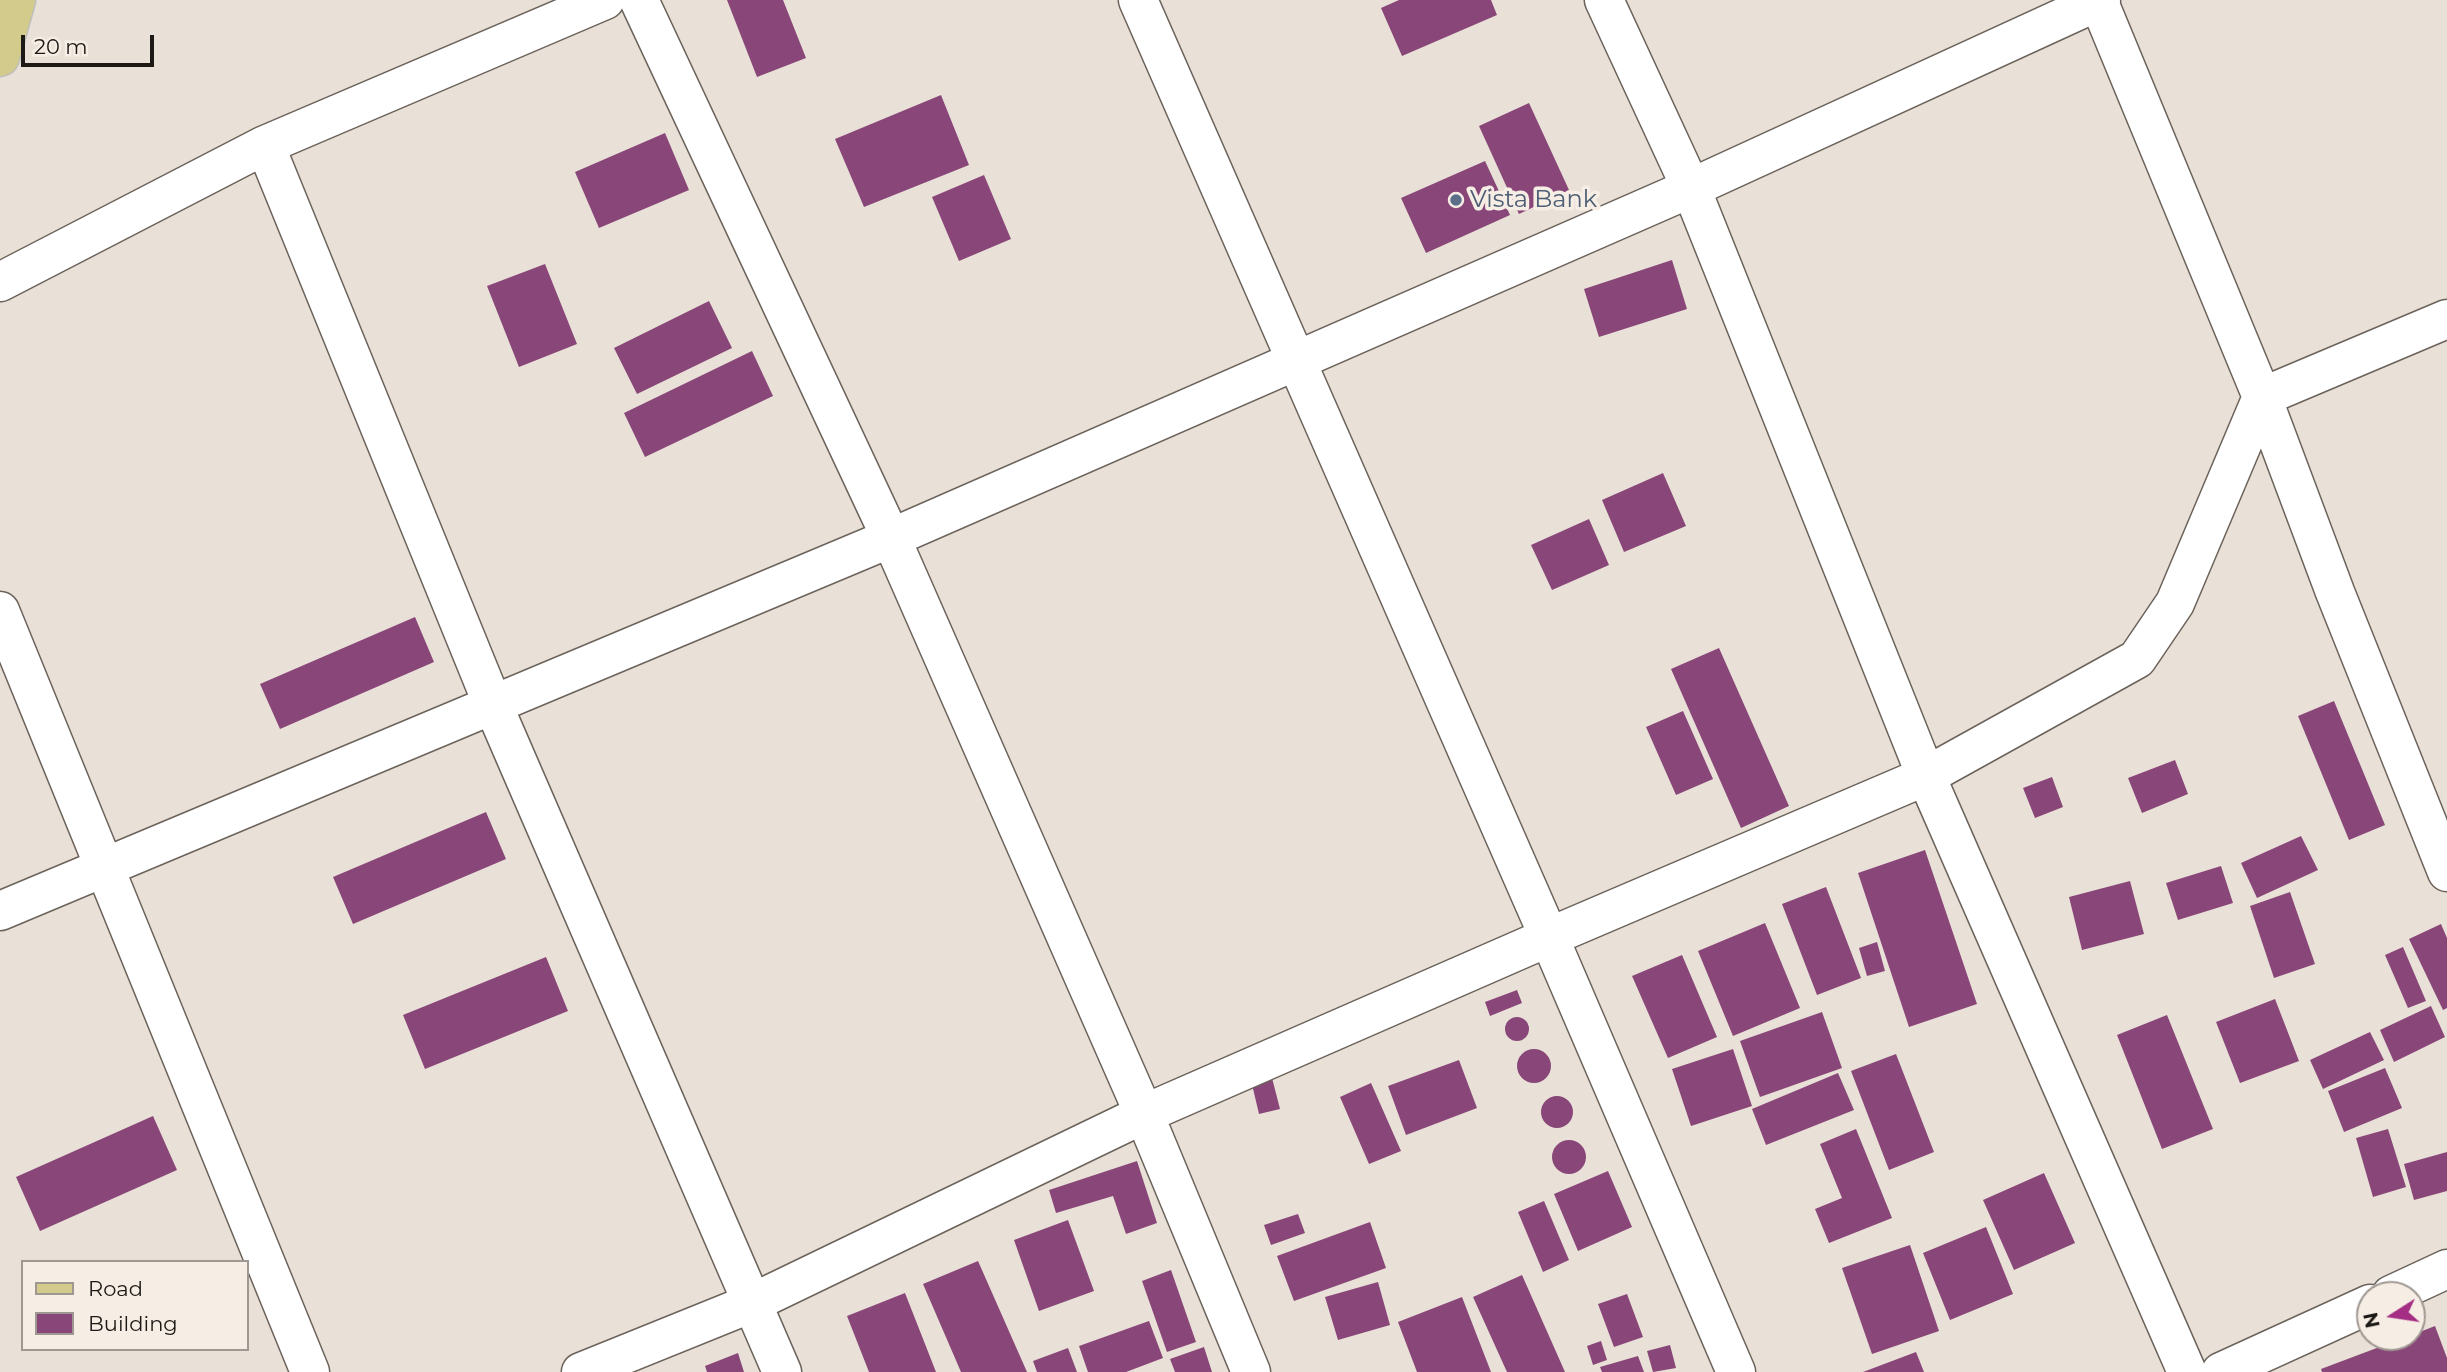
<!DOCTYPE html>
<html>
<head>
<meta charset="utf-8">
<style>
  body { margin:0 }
  #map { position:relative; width:2447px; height:1372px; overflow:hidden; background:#e9e0d7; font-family:Montserrat,sans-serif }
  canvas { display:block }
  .legend { position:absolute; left:21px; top:1260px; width:228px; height:91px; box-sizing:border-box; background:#f6ede4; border:2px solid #9f9892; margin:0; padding:9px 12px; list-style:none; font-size:21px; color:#1c1916 }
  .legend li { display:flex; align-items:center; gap:14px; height:35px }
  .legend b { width:35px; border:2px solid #9f9892 }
  .north { position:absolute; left:2356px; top:1281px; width:70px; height:70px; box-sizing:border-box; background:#f6ede4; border:2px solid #9f9892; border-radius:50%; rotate:258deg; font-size:19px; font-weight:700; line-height:28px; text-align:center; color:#1c1916 }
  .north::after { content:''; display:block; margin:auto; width:24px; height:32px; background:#a52e85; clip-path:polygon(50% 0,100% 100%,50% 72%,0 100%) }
  .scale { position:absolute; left:21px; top:35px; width:133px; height:32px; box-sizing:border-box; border:4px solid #1c1916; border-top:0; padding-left:9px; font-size:21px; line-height:24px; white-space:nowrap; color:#1c1916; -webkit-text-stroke:5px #f6ede4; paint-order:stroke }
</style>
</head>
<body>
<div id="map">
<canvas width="2447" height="1372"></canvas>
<ul class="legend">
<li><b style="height:9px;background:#d3cb8b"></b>Road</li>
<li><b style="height:19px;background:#894679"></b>Building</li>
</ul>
<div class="north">N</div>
<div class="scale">20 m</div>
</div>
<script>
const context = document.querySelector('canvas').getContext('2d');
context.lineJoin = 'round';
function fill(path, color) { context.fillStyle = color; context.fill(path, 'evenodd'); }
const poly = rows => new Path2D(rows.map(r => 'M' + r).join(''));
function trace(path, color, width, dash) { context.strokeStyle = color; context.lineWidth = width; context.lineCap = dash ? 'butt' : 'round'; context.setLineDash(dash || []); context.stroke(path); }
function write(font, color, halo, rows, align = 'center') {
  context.font = font + ' Montserrat,sans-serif'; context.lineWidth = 7; context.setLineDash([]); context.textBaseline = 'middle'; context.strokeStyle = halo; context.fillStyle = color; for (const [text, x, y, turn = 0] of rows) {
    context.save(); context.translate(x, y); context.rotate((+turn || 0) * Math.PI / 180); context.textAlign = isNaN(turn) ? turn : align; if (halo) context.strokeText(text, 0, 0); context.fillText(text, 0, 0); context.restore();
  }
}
const building = poly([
  [727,0,783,0,806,58,757,77],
  [1399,0,1491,0,1497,15,1402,56,1381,8],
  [941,95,969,165,864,207,835,139],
  [1529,103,1569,190,1519,214,1479,126],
  [665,133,689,190,599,228,575,172],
  [1485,161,1510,215,1426,253,1401,198],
  [984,175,1011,239,959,261,932,197],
  [1672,260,1687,309,1599,337,1584,289],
  [545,264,577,344,519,367,487,286],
  [709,301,732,348,637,394,614,348],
  [752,351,773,396,645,457,624,413],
  [1663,473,1686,526,1624,552,1602,500],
  [1589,519,1609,565,1552,590,1531,545],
  [415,617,434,662,280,729,260,684],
  [1719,648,1789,806,1741,828,1671,669],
  [2334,701,2385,825,2349,840,2298,716],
  [1683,711,1713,779,1676,795,1646,727],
  [2175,760,2188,794,2142,813,2128,778],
  [2052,777,2063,807,2035,818,2023,788],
  [486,812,506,859,353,924,333,877],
  [2301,836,2318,870,2257,898,2241,863],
  [1925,850,1977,1004,1909,1027,1858,873],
  [2221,866,2233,903,2178,920,2166,883],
  [2130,881,2144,934,2082,950,2069,897],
  [1826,887,1861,978,1817,995,1782,904],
  [2290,892,2315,964,2274,978,2250,906],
  [1765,923,1800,1008,1733,1036,1698,951],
  [2441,924,2447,938,2447,1008,2443,1010,2409,939],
  [1877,942,1885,971,1867,976,1859,948],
  [2403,947,2426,1001,2408,1008,2385,955],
  [1682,955,1717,1037,1668,1058,1632,976],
  [546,957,568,1011,425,1069,403,1015],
  [1517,990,1522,1003,1490,1016,1485,1002],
  [2275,999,2299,1061,2240,1083,2216,1022],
  [2431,1006,2445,1037,2394,1062,2380,1030],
  [1822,1012,1842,1068,1760,1097,1740,1041],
  [2167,1015,2213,1129,2162,1149,2117,1035],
  '1505 1029a12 12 0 1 1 24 0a12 12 0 1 1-24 0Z',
  [2370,1032,2384,1060,2323,1089,2310,1060],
  '1517 1066a17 17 0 1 1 34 0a17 17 0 1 1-34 0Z',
  [1733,1049,1752,1106,1691,1126,1672,1069],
  [1896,1054,1934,1152,1889,1170,1851,1071],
  [1459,1060,1477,1108,1406,1135,1388,1086],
  [2385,1068,2402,1108,2344,1132,2328,1091],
  [1838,1073,1854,1110,1766,1145,1752,1109],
  [1271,1074,1280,1109,1259,1114,1251,1080],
  [1371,1083,1401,1151,1369,1164,1340,1097],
  '1541 1112a16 16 0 1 1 32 0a16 16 0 1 1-32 0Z',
  [153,1116,177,1170,40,1231,16,1177],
  [1856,1129,1892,1218,1829,1243,1815,1209,1842,1198,1820,1144],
  [2388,1129,2406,1187,2373,1197,2356,1138],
  '1552 1157a17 17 0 1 1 34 0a17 17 0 1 1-34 0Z',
  [2447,1152,2447,1191,2414,1200,2404,1164],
  [1137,1161,1157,1223,1126,1234,1113,1196,1056,1213,1049,1190],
  [1608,1171,1632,1227,1578,1251,1554,1194],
  [2044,1173,2075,1243,2014,1270,1983,1200],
  [1544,1201,1569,1260,1543,1272,1518,1212],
  [1298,1214,1305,1233,1271,1245,1264,1225],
  [1068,1220,1094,1291,1039,1311,1014,1240],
  [1370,1222,1386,1268,1294,1301,1277,1256],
  [1986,1227,2013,1294,1950,1320,1923,1253],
  [1910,1245,1939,1331,1872,1354,1842,1268],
  [978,1261,1027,1372,961,1372,923,1284],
  [1171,1270,1196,1342,1167,1352,1142,1281],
  [1522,1275,1565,1372,1507,1372,1473,1297],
  [1378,1282,1390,1325,1338,1340,1325,1297],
  [905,1293,936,1372,869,1372,847,1316],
  [1627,1294,1643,1337,1614,1347,1598,1304],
  [1462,1297,1491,1372,1417,1372,1398,1322],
  [1149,1321,1163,1358,1126,1372,1088,1372,1079,1346],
  [2435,1326,2447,1358,2447,1372,2322,1372,2321,1369,2406,1337,2412,1337,2412,1335],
  [1601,1341,1607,1360,1593,1365,1587,1346],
  [1670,1345,1676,1368,1653,1372,1647,1351],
  [1204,1347,1212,1372,1175,1372,1170,1359],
  [1068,1348,1077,1372,1037,1372,1033,1361],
  [1916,1352,1924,1372,1863,1372],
  [738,1353,744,1372,707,1372,705,1366],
  [1638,1356,1644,1372,1602,1372,1600,1367]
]);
const street = poly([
  [639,0,891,538,1144,1114,1251,1372],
  [1138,0,1549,937,1736,1372],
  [1604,0,1691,188,1926,776,2187,1372],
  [2098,0,2262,397,2335,592,2447,872],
  [265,145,493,705,782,1372],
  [0,282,265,145,605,0],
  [0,611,310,1372],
  [2391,1295,2447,1269],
  [581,1372,752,1303,1144,1114,1549,937,1926,776,2137,659,2175,603,2262,397,2447,319],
  [2221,1372,2370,1304]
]);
const secondary = poly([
  [0,911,891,538,1691,188,2101,0]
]);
const primary = poly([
  [0,57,16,0]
]);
const markers = [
  [1456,200,7,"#5c6f8a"]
];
const serviceNames = [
  ["Vista Bank",1470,200]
];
fill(building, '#894679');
trace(street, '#6b635b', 41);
trace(secondary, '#6b635b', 41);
trace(primary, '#bfbfbe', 41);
trace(street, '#fff', 38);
trace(secondary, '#fff', 38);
trace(primary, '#d3cb8b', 38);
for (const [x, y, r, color] of markers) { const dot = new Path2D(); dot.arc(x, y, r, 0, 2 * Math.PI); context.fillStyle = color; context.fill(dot); trace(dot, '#f6ede4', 2.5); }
write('24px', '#4e5e75', '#f6ede4', serviceNames, 'left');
</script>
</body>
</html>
